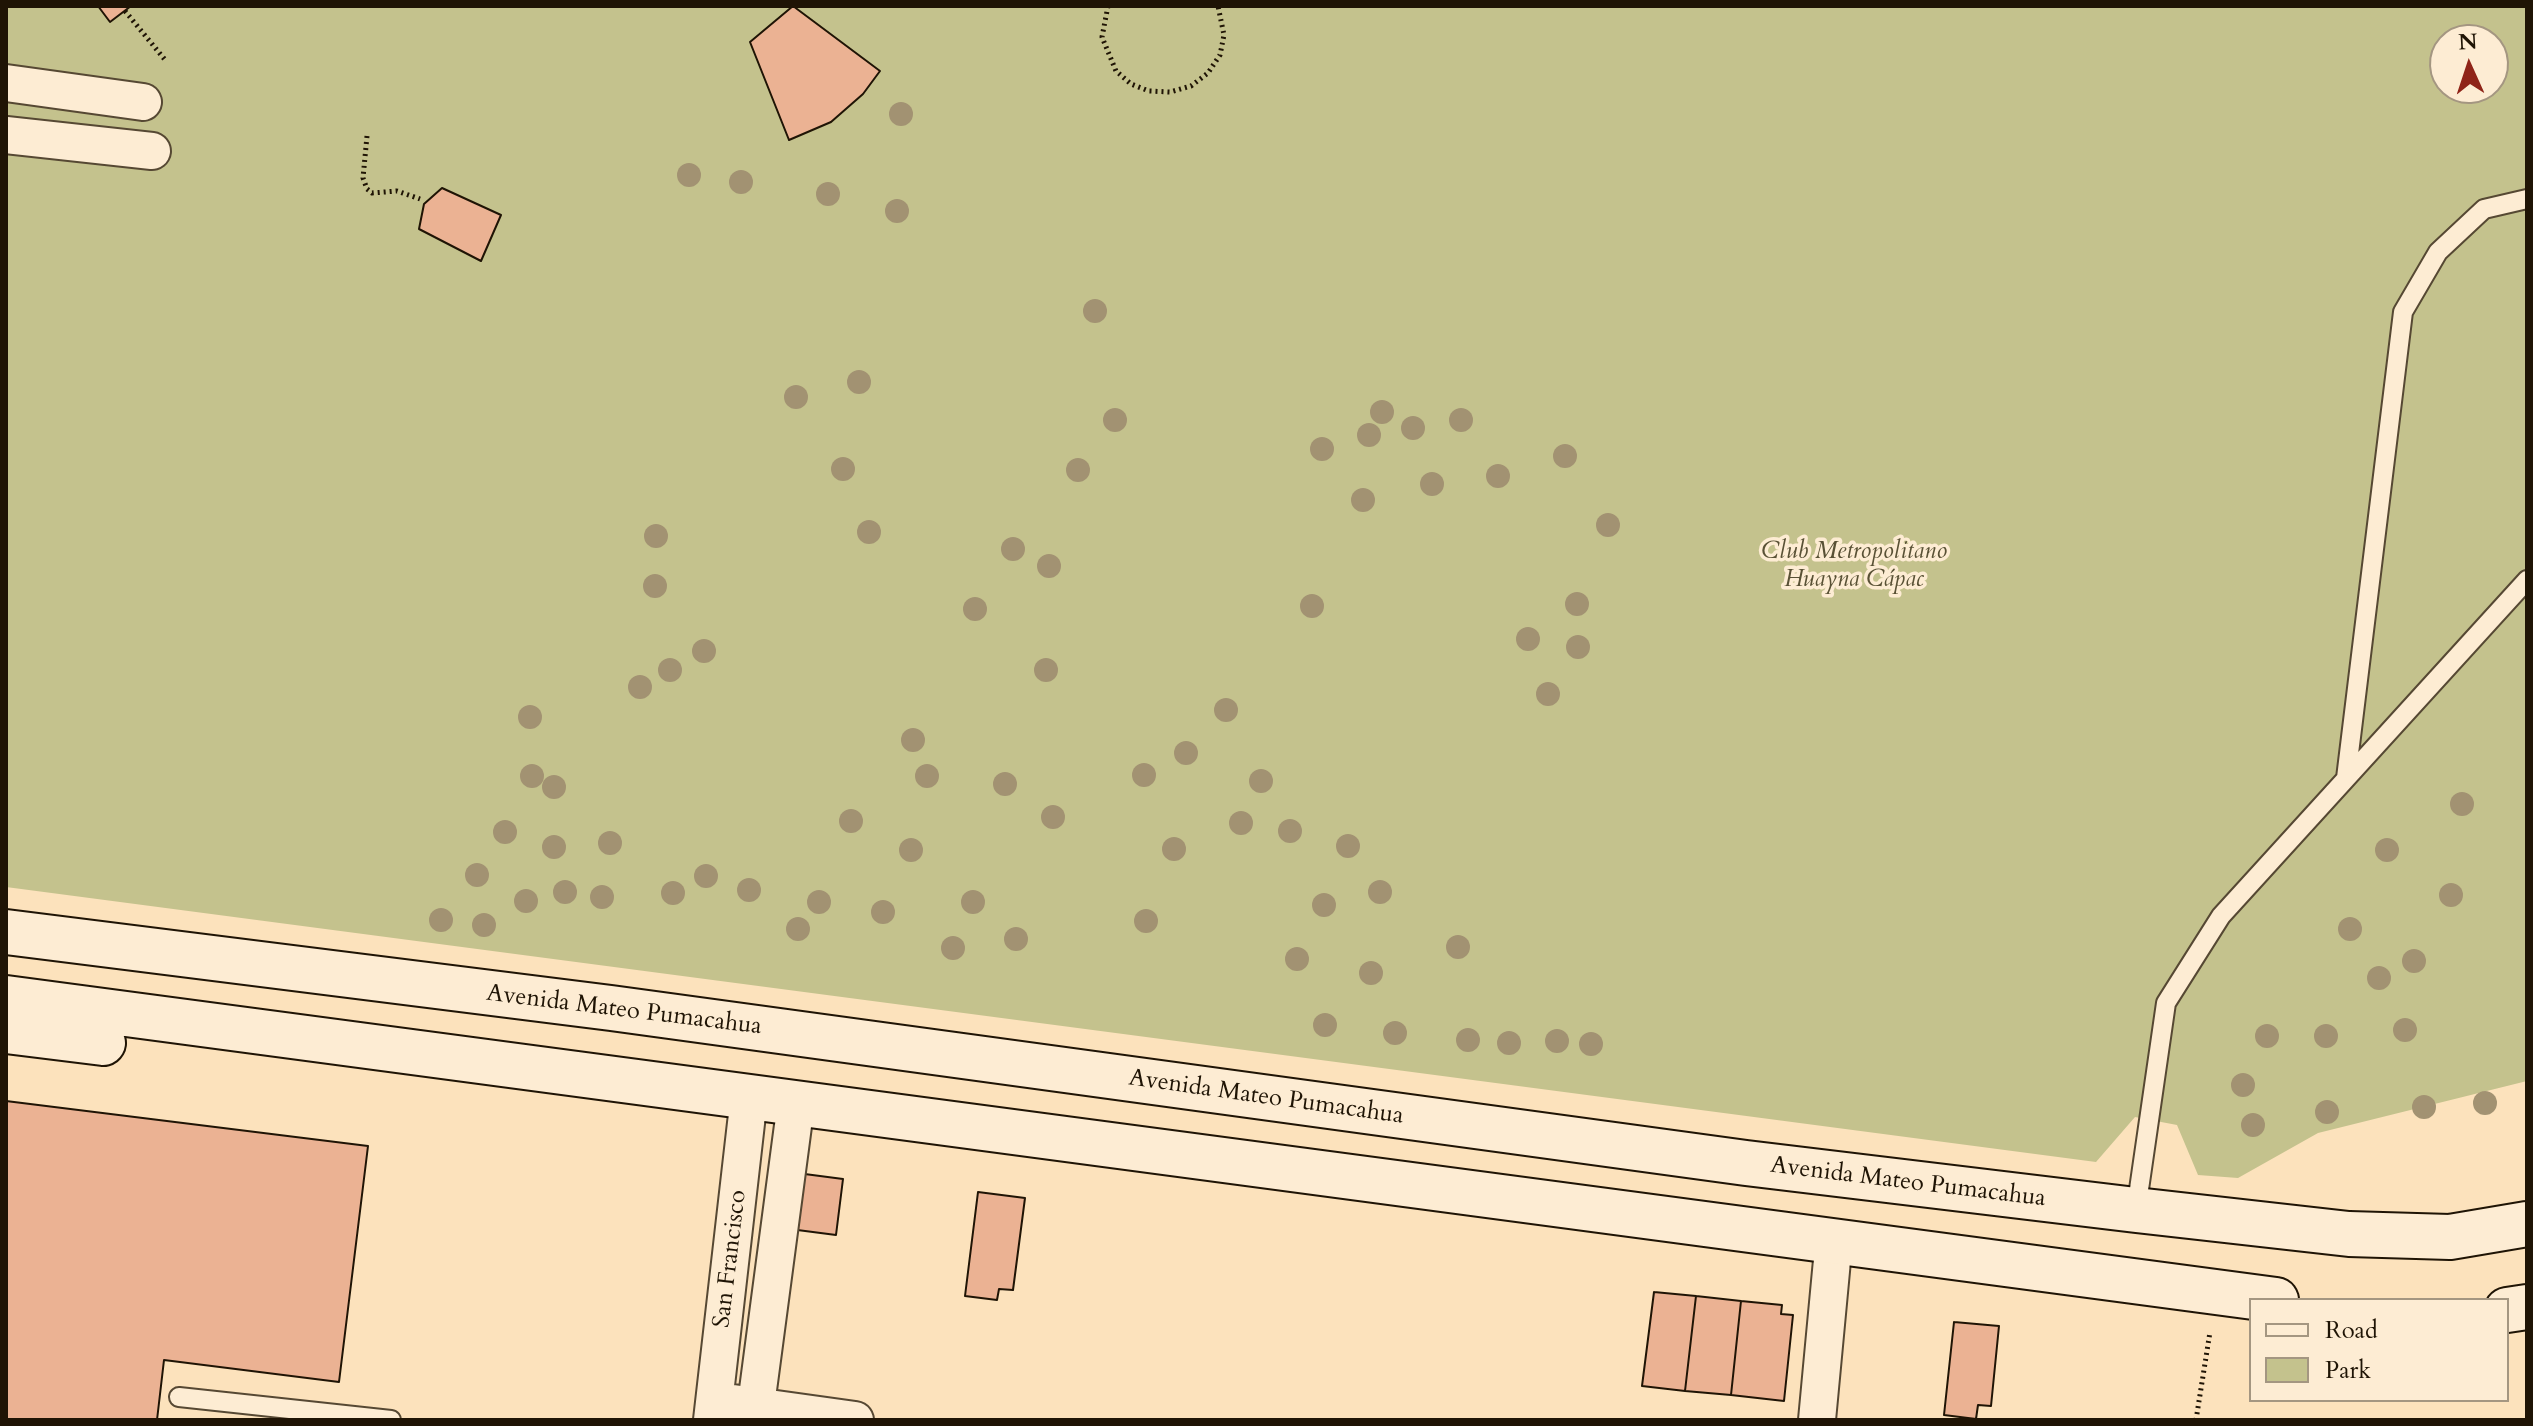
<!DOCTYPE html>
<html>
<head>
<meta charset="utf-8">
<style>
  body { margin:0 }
  #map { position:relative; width:2533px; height:1426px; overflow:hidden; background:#fce2bc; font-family:Cardo,serif }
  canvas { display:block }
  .frame { position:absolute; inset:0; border:8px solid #1f1405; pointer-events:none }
  .legend { position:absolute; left:2249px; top:1298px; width:260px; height:104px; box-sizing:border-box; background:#fdecd3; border:2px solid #a49681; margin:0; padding:10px 14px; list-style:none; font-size:24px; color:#1f1405 }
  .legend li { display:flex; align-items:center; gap:16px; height:40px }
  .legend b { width:40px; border:2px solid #a49681 }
  .north { position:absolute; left:2429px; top:24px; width:80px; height:80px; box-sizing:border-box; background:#fdecd3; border:2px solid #a49681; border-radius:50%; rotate:357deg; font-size:22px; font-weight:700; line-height:32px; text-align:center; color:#1f1405 }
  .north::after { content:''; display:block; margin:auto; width:28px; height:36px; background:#8f2418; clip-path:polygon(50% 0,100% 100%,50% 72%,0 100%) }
</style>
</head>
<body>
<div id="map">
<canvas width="2533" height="1426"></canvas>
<div class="frame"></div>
<ul class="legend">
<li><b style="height:10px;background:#fdecd3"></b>Road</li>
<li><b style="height:22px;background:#c4c28d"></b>Park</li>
</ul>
<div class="north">N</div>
</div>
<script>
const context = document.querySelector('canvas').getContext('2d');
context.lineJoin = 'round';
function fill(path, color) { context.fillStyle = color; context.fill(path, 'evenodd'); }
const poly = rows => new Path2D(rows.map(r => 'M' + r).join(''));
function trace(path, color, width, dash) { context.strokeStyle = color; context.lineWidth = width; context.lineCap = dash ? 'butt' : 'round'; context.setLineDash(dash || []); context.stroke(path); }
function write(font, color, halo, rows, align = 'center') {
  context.font = font + ' Cardo,serif'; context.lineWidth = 7; context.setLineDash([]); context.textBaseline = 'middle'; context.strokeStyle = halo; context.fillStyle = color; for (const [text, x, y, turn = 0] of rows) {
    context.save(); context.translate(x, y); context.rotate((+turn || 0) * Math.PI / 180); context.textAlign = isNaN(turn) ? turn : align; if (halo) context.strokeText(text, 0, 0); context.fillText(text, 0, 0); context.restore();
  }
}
const green = poly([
  [6,6,2527,6,2527,1081,2318,1133,2238,1178,2198,1175,2177,1125,2135,1117,2096,1162,6,887],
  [2445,40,2493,40,2493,88,2445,88]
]);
const building = poly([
  [98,6,131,6,110,22,98,6],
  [793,6,880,71,863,94,831,122,789,140,750,42,793,6],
  [442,188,501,215,481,261,419,229,424,204,442,188],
  [6,1101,368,1146,339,1382,164,1360,157,1420,6,1420,6,1101],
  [797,1173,843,1179,836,1235,782,1228,797,1173],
  [978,1192,1025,1198,1013,1290,999,1289,997,1300,965,1296,978,1192],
  [1654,1292,1696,1296,1685,1391,1642,1386,1654,1292],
  [1696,1296,1741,1301,1731,1395,1685,1391,1696,1296],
  [1741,1301,1782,1305,1781,1314,1793,1315,1784,1401,1731,1395,1741,1301],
  [1954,1322,1999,1326,1991,1406,1978,1405,1976,1419,1944,1415,1954,1322]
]);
const path = poly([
  [1108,6,1102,37,1116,71,1131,84,1149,91,1170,92,1191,86,1208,73,1220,55,1224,35,1218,6],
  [125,11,166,61],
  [367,136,363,178,367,189,372,193,397,191,420,199],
  [2196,1420,2210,1332]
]);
const lane = poly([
  [2346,778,2403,312,2438,252,2484,209,2527,199],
  [2136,1210,2166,1003,2221,916,2527,580],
  [179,1397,391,1420]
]);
const street = poly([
  [6,83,143,102],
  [6,135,152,151],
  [733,1403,855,1420],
  [712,1420,749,1097],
  [754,1420,796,1103],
  [1817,1420,1834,1239]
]);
const secondary = poly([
  [6,932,611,1008,1746,1163,2136,1210,2349,1234,2450,1237,2527,1224],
  [6,998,2276,1300],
  [6,1031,103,1043],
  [2507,1310,2527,1307]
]);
const trees = [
  [901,114],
  [689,175],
  [741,182],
  [828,194],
  [897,211],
  [1095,311],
  [859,382],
  [796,397],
  [1382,412],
  [1115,420],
  [1461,420],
  [1413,428],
  [1369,435],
  [1322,449],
  [1565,456],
  [843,469],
  [1078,470],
  [1498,476],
  [1432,484],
  [1363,500],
  [1608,525],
  [869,532],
  [656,536],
  [1013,549],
  [1049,566],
  [655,586],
  [1577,604],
  [1312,606],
  [975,609],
  [1528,639],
  [1578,647],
  [704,651],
  [670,670],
  [1046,670],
  [640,687],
  [1548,694],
  [1226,710],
  [530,717],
  [913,740],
  [1186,753],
  [1144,775],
  [532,776],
  [927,776],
  [1261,781],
  [1005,784],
  [554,787],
  [2462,804],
  [1053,817],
  [851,821],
  [1241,823],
  [1290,831],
  [505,832],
  [610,843],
  [1348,846],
  [554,847],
  [1174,849],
  [911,850],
  [2387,850],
  [477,875],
  [706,876],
  [749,890],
  [565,892],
  [1380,892],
  [673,893],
  [2451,895],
  [602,897],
  [526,901],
  [819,902],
  [973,902],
  [1324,905],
  [883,912],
  [441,920],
  [1146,921],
  [484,925],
  [798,929],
  [2350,929],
  [1016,939],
  [1458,947],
  [953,948],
  [1297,959],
  [2414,961],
  [1371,973],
  [2379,978],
  [1325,1025],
  [2405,1030],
  [1395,1033],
  [2267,1036],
  [2326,1036],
  [1468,1040],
  [1557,1041],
  [1509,1043],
  [1591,1044],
  [2243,1085],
  [2485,1103],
  [2424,1107],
  [2327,1112],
  [2253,1125]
];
const parkNames = [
  ["Club Metropolitano",1854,552],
  ["Huayna Cápac",1854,580]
];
const streetNames = [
  ["Avenida Mateo Pumacahua",624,1011,7],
  ["Avenida Mateo Pumacahua",1266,1098,8],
  ["Avenida Mateo Pumacahua",1908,1183,7],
  ["San Francisco",731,1259,-83]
];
fill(green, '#c4c28d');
fill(building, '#ebb293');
trace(building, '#1f1405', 2);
trace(lane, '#564833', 22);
trace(street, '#564833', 40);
trace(secondary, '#1f1405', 48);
trace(path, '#1f1405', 5, [2, 4]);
trace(lane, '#fdecd3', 18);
trace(street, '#fdecd3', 36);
trace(secondary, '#fdecd3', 44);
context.fillStyle = '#a29272';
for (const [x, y] of trees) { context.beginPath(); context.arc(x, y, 12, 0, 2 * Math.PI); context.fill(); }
write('italic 24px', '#595135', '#fdecd3', parkNames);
write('24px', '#1f1405', '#fdecd3', streetNames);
</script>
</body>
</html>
